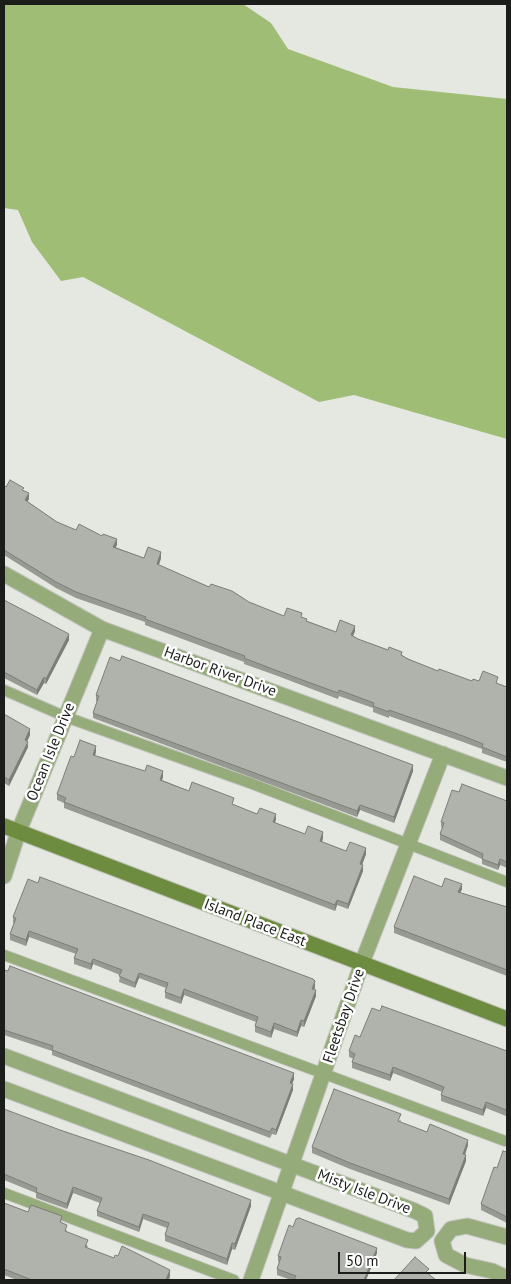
<!DOCTYPE html>
<html>
<head>
<meta charset="utf-8">
<style>
  body { margin:0 }
  #map { position:relative; width:511px; height:1284px; overflow:hidden; background:#e4e8e0; font-family:"PT Sans",sans-serif }
  canvas { display:block }
  .frame { position:absolute; inset:0; border:5px solid #1b1d1a; pointer-events:none }
  .scale { position:absolute; left:338px; top:1252px; width:128px; height:22px; box-sizing:border-box; border:2px solid #1b1d1a; border-top:0; padding-left:6px; font-size:15px; line-height:18px; white-space:nowrap; color:#1b1d1a; -webkit-text-stroke:4px #fff; paint-order:stroke }
</style>
</head>
<body>
<div id="map">
<canvas width="511" height="1284"></canvas>
<div class="frame"></div>
<div class="scale">50 m</div>
</div>
<script>
const context = document.querySelector('canvas').getContext('2d');
context.lineJoin = 'round';
function fill(path, color) { context.fillStyle = color; context.fill(path, 'evenodd'); }
const poly = rows => new Path2D(rows.map(r => 'M' + r).join(''));
function trace(path, color, width, dash) { context.strokeStyle = color; context.lineWidth = width; context.lineCap = dash ? 'butt' : 'round'; context.setLineDash(dash || []); context.stroke(path); }
function write(font, color, halo, rows, align = 'center') {
  context.font = font + ' "PT Sans",sans-serif'; context.lineWidth = 5; context.setLineDash([]); context.textBaseline = 'middle'; context.strokeStyle = halo; context.fillStyle = color; for (const [text, x, y, turn = 0] of rows) {
    context.save(); context.translate(x, y); context.rotate((+turn || 0) * Math.PI / 180); context.textAlign = isNaN(turn) ? turn : align; if (halo) context.strokeText(text, 0, 0); context.fillText(text, 0, 0); context.restore();
  }
}
const water = poly([
  [4,4,243,4,271,23,288,49,393,87,507,99,507,439,354,395,319,402,83,277,61,281,32,242,18,210,4,208]
]);
const lane = poly([
  [4,690,66,717,250,783,507,882],
  [4,955,505,1141],
  [4,1193,234,1280]
]);
const street = poly([
  [4,574,102,629,507,778],
  [4,876,18,833,102,629],
  [4,1056,415,1211,425,1216,427,1231,416,1241,407,1240,4,1089],
  [507,1237,467,1226,451,1229,442,1241,446,1255,465,1265,492,1271,507,1278],
  [251,1280,362,963,443,754]
]);
const secondary = poly([
  [4,826,507,1019]
]);
const wall = poly([
  [4,485,6,487,24,491,29,499,27,501,57,522,76,530,117,545,115,547,144,558,161,558,159,565,209,587,284,616,302,617,307,621,336,632,355,631,353,636,358,639,402,655,408,659,438,671,472,681,479,681,498,683,498,684,507,687,507,762,482,753,482,749,463,742,389,716,389,718,373,712,373,708,339,696,338,699,275,675,244,664,244,662,145,625,145,622,76,598,56,588,4,555],
  [4,600,69,640,46,684,44,683,37,695,4,678],
  [96,695,413,771,394,823,360,810,357,817,93,718,93,713,97,701,96,701],
  [4,714,30,735,27,741,28,747,9,786,4,783],
  [96,752,95,756,163,777,162,780,189,791,233,805,257,814,276,819,275,823,305,834,323,838,322,842,346,851,366,854,362,865,363,871,348,909,337,905,335,911,64,808,64,803,57,800,57,794,74,757],
  [459,792,507,801,507,868,500,865,498,870,482,864,482,859,440,840,440,834,442,828,441,827,441,822],
  [442,887,462,889,460,893,507,907,507,976,394,933,394,927],
  [13,917,315,987,314,990,316,996,304,1027,301,1026,297,1037,274,1029,271,1038,255,1032,255,1026,256,1022,184,995,181,1004,165,998,165,992,166,988,139,978,135,988,119,982,120,975,93,964,91,970,74,964,74,958,76,954,29,937,26,946,10,940,10,934,14,923,13,923],
  [4,970,294,1079,292,1084,293,1090,276,1135,272,1134,270,1138,52,1055,52,1051,4,1035],
  [380,1011,507,1051,506,1116,486,1108,483,1116,441,1101,441,1095,442,1092,393,1073,390,1081,352,1068,352,1062,354,1059,349,1057,349,1051],
  [4,1109,251,1206,235,1250,232,1249,227,1265,165,1241,165,1235,167,1228,143,1219,139,1232,97,1216,97,1211,100,1203,73,1193,67,1209,36,1198,36,1193,4,1180],
  [401,1120,400,1122,427,1132,468,1145,465,1155,466,1161,449,1205,350,1169,312,1153,312,1147],
  [507,1152,507,1223,481,1210,481,1204,497,1168],
  [4,1203,28,1212,62,1222,61,1223,67,1231,67,1232,88,1246,87,1248,114,1258,170,1275,169,1280,17,1280,4,1275],
  [377,1253,366,1280,291,1280,277,1275,277,1269,279,1262,278,1261,278,1256]
]);
const shadedWall = poly([
  [29,493,29,499,25,506,25,500],
  [117,539,117,545,113,552,113,547],
  [161,552,161,558,157,570,157,564],
  [355,626,355,631,351,641,351,635],
  [69,634,69,640,46,684,46,679],
  [44,677,44,683,37,695,37,690],
  [30,729,30,735,25,746,25,740],
  [28,742,28,747,9,786,9,780],
  [96,746,96,752,93,761,93,755],
  [413,765,413,771,394,823,394,817],
  [163,771,163,777,160,785,160,780],
  [360,805,360,810,357,817,357,811],
  [276,814,276,819,273,828,273,822],
  [323,832,323,838,320,847,320,841],
  [366,848,366,854,360,870,360,864],
  [500,859,500,865,498,870,498,865],
  [363,865,363,871,348,909,348,904],
  [462,884,462,889,458,898,458,892],
  [337,900,337,905,335,911,335,905],
  [29,931,29,937,26,946,26,940],
  [93,959,93,964,91,970,91,964],
  [139,973,139,978,135,988,135,983],
  [315,981,315,987,312,995,312,989],
  [184,989,184,995,181,1004,181,998],
  [316,990,316,996,304,1027,304,1021],
  [301,1020,301,1026,297,1037,297,1032],
  [274,1023,274,1029,271,1038,271,1032],
  [393,1067,393,1073,390,1081,390,1075],
  [294,1073,294,1079,290,1089,290,1083],
  [293,1084,293,1090,276,1135,276,1130],
  [486,1102,486,1108,483,1116,483,1110],
  [468,1140,468,1145,463,1160,463,1154],
  [466,1155,466,1161,449,1205,449,1199],
  [73,1187,73,1193,67,1209,67,1204],
  [251,1200,251,1206,235,1250,235,1244],
  [143,1214,143,1219,139,1232,139,1227],
  [232,1243,232,1249,227,1265,227,1259],
  [377,1248,377,1253,366,1280,364,1280],
  [170,1270,170,1275,169,1280,166,1280]
]);
const building = poly([
  [10,480,24,488,22,490,29,493,25,500,57,522,76,530,79,524,102,536,103,534,117,539,113,547,144,558,148,547,161,552,157,564,209,587,211,584,232,591,249,602,284,616,287,608,302,613,301,617,307,619,306,621,336,632,340,620,355,626,351,635,358,639,388,650,389,647,402,652,401,655,408,659,438,671,439,669,472,681,473,679,479,681,483,671,498,677,496,683,507,687,507,757,482,747,483,744,463,736,389,710,389,712,373,706,374,703,339,690,338,693,275,670,244,658,245,656,145,619,146,617,76,592,56,582,4,550,4,485,6,487,10,480],
  [4,600,69,634,46,679,44,677,37,690,4,672,4,600],
  [122,656,413,765,394,817,360,805,357,811,93,713,99,696,96,695,110,657,120,661,122,656],
  [4,714,30,729,25,740,28,742,9,780,4,777,4,714],
  [80,740,96,746,93,755,145,771,147,765,163,771,160,780,189,791,192,782,234,798,232,804,257,814,260,808,276,814,273,822,305,834,308,826,323,832,320,841,346,851,350,842,366,848,360,864,363,865,348,904,337,900,335,905,64,802,66,798,57,794,71,756,74,757,80,740],
  [462,784,507,801,507,862,500,859,498,865,482,859,483,854,440,834,444,823,441,822,452,790,459,792,462,784],
  [414,876,442,887,445,878,462,884,458,892,507,907,507,970,394,927,414,876],
  [40,877,313,979,315,981,312,989,316,990,304,1021,301,1020,297,1032,274,1023,271,1032,255,1026,258,1017,184,989,181,998,165,992,168,983,139,973,135,983,119,976,122,970,93,959,91,964,74,958,78,949,29,931,26,940,10,934,16,918,13,917,28,879,38,883,40,877],
  [10,966,294,1073,290,1083,293,1084,276,1130,272,1128,270,1132,52,1050,53,1046,4,1030,4,970,8,971,10,966],
  [382,1006,507,1051,507,1107,506,1110,486,1102,483,1110,441,1095,444,1087,393,1067,390,1075,352,1062,355,1054,349,1051,355,1035,360,1037,372,1008,380,1011,382,1006],
  [334,1089,401,1114,398,1121,427,1132,430,1124,468,1140,463,1154,466,1155,449,1199,350,1163,312,1147,334,1089],
  [4,1109,60,1130,149,1160,251,1200,235,1244,232,1243,227,1259,165,1235,169,1223,143,1214,139,1227,97,1211,102,1198,73,1187,67,1204,36,1192,37,1188,4,1174,4,1109],
  [503,1151,507,1152,507,1217,481,1204,494,1167,497,1168,503,1151],
  [4,1203,28,1212,31,1205,62,1216,60,1222,67,1225,65,1231,88,1240,85,1247,114,1258,115,1255,118,1256,122,1246,170,1270,166,1280,155,1280,153,1279,153,1280,32,1280,4,1269,4,1203],
  [299,1218,377,1248,364,1280,294,1280,296,1276,277,1269,281,1257,278,1256,289,1225,293,1227,296,1219,299,1218],
  [415,1257,429,1269,426,1272,436,1280,394,1280,415,1257]
]);
const streetNames = [
  ["Harbor River Drive",220,672,20],
  ["Ocean Isle Drive",51,752,-68],
  ["Island Place East",255,923,21],
  ["Fleetsbay Drive",344,1016,-71],
  ["Misty Isle Drive",364,1192,21]
];
fill(water, '#9fbd75');
trace(lane, '#c0c3bc', 12);
trace(street, '#c0c3bc', 17);
trace(secondary, '#c0c3bc', 17);
trace(lane, '#95ab79', 10);
trace(street, '#95ab79', 15);
trace(secondary, '#6e8c3f', 15);
fill(wall, '#979a93');
fill(shadedWall, '#7b7d78');
fill(building, '#b0b3ab');
trace(building, '#7b7d78', 1);
write('15px', '#1b1d1a', '#fff', streetNames);
</script>
</body>
</html>
